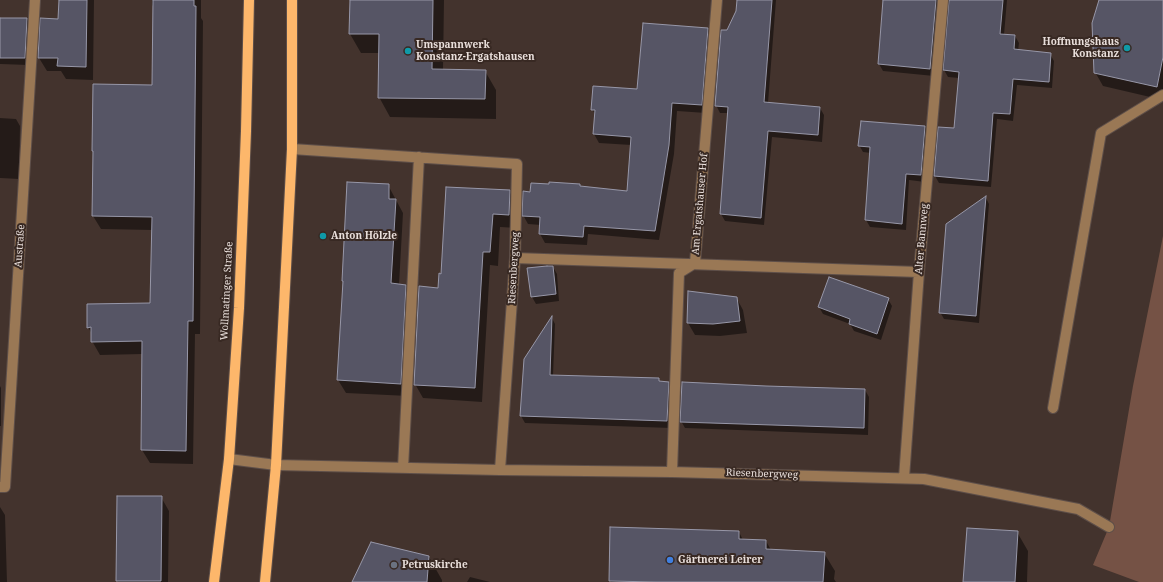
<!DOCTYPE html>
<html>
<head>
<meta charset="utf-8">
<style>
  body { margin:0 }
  canvas { display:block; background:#43332d }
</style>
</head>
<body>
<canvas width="1163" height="582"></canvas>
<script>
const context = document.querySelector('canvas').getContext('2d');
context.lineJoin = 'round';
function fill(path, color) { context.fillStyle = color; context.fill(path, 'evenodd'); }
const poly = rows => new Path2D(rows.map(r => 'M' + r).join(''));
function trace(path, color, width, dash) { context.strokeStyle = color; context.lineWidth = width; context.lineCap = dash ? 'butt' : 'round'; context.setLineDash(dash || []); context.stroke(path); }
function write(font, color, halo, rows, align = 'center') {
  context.font = font + ' "Noto Serif",serif'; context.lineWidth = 4; context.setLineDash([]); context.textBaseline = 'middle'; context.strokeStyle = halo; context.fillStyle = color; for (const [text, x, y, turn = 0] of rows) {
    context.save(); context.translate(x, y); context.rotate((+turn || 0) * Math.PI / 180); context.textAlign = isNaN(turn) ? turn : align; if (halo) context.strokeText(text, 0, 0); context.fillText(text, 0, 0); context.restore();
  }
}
const green = poly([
  [1163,236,1163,582,1139,582,1093,565,1109,527,1133,386]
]);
const shadow = poly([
  [60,0,94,0,93,80,66,79,61,71,47,71,39,58,59,20],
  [152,0,201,0,201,18,203,21,200,334,195,334,193,464,150,463,142,450,143,354,100,355,92,341,92,334,88,327,151,304,152,230,101,229,93,216,153,86,154,8,152,5],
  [351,0,444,0,443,70,485,71,496,90,496,119,390,117,379,97,379,53,361,53,350,34],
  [738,0,776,0,768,103,820,108,824,115,822,142,772,137,764,225,725,221,721,214,728,113,720,113,716,105,737,11],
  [884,0,1007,0,1004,35,1015,36,1019,43,1018,51,1050,54,1054,61,1052,88,1017,85,1013,121,997,119,991,187,939,183,935,176,955,129,959,78,948,77,944,70,950,1,948,0,934,76,883,71,879,64],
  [1101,0,1163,0,1163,100,1103,86,1095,72],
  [0,19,27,19,31,26,28,65,0,64],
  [708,29,713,38,706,113,677,111,674,154,659,240,588,234,587,245,545,243,540,234,541,225,528,224,523,215,531,193,580,184,581,187,628,192,631,145,599,143,594,134,596,116,592,109,638,90],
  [0,118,16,119,20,126,19,179,0,178],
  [925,127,929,134,925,182,909,180,906,230,870,227,866,220,871,153,863,152,859,145],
  [388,185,403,213,399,285,405,286,413,299,408,396,346,393,338,380],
  [509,191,517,205,517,228,500,227,498,266,490,265,482,402,423,398,415,384,439,289,442,275],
  [986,198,989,204,979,323,944,319,940,312],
  [553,267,557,274,559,301,536,304,532,297],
  [736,297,743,310,747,333,720,336,695,335,688,323],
  [888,299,892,306,881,340,854,331,850,324,823,314,819,307],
  [552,318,555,324,553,376,658,379,660,382,668,383,672,390,671,428,525,423,521,416,525,360],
  [0,386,1,388,1,426,0,426],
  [865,390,869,397,868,435,685,428,681,421],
  [161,497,169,511,168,582,118,582,117,580],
  [0,507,5,515,7,582,0,582],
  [739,532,743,540,766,541,771,550,824,553,835,571,834,579,836,582,611,582,610,580],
  [1017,532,1028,551,1027,582,964,582],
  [429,557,442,580,442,582,353,582],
  [470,577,490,582,467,582]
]);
const building = poly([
  [59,0,87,0,86,67,57,66,58,58,38,58,40,18,58,19,59,0],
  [153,0,194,0,194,6,196,6,193,321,188,321,186,451,141,450,142,341,91,342,91,327,87,328,87,304,150,303,152,217,92,216,93,151,92,151,93,84,152,85,153,0],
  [350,0,433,0,432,69,486,70,485,99,378,98,379,34,349,34,350,0],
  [737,0,772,0,764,102,820,107,818,135,768,131,761,218,720,214,728,107,715,106,721,30,727,30,736,11,737,0],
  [883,0,936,0,930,69,878,64,883,0],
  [949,0,1003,0,1000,34,1015,35,1014,49,1051,53,1049,82,1013,79,1010,114,993,113,988,181,934,176,938,127,954,128,959,72,943,70,949,0],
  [1099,0,1163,0,1163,57,1157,87,1094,73,1092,23,1099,0],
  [0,18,27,18,25,58,0,58,0,18],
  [643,23,708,28,702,105,672,103,669,145,655,231,584,226,583,237,539,234,540,217,522,216,523,191,530,192,531,183,549,184,549,182,580,184,580,186,627,191,631,137,593,134,595,110,591,110,593,86,637,89,643,23],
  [861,121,925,126,921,175,906,174,902,224,865,220,870,147,858,146,861,121],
  [347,182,389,184,389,199,396,199,391,283,406,285,401,384,337,380,343,281,342,281,347,182],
  [446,187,510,190,509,215,493,214,490,252,483,252,475,388,414,385,419,286,438,288,439,273,441,274,446,187],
  [986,196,976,316,939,313,946,224,986,196],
  [547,266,553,266,556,294,531,297,527,268,547,266],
  [829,277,889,298,877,334,849,324,850,319,818,307,829,277],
  [688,291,737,297,740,321,713,324,687,323,688,291],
  [552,316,550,375,659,378,659,381,669,382,667,421,520,416,524,359,552,316],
  [682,382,766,386,865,389,864,428,680,422,682,382],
  [117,496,162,496,161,581,116,581,117,496],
  [610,527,739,531,739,539,766,540,766,549,825,552,823,582,657,582,609,581,610,527],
  [967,528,1018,531,1015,582,963,582,967,528],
  [371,542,429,556,427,582,352,582,371,542]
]);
const minor = poly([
  [292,149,517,164,515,258,500,470],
  [515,258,919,272],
  [1053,408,1101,133,1163,95],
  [229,459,276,465,500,470,672,472,924,479,1078,509,1109,527],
  [403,468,419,157],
  [672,472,679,273,695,263,717,0],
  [904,478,919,272,943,0],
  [0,487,5,487,35,0]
]);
const major = poly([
  [214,582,229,459,239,308,246,131,249,0],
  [265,582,276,465,292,149,292,0]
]);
const markers = [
  [1127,48,4,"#0f9aa8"],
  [408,51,4,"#0f9aa8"],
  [323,236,4,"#0f9aa8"],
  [670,560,4,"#3f7fe0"],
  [394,565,4,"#6b7280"]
];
const poiNames = [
  ["Hoffnungshaus",1119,42,"right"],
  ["Konstanz",1119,54,"right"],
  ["Umspannwerk",416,45],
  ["Konstanz-Ergatshausen",416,57],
  ["Anton Hölzle",331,236],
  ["Gärtnerei Leirer",678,560],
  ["Petruskirche",402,565]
];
const streetNames = [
  ["Am Ergatshauser Hof",700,204,-85],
  ["Alter Bannweg",922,239,-85],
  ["Austraße",20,246,-86],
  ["Riesenbergweg",514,268,-87],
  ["Wollmatinger Straße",227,291,-87],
  ["Riesenbergweg",762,474,2]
];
fill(green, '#755245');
fill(shadow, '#0007');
fill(building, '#565565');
trace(building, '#9797a8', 1);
trace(minor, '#5e4f49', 12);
trace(major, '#5e4f49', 12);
trace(minor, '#9a7855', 10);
trace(major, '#fdb76b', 10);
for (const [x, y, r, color] of markers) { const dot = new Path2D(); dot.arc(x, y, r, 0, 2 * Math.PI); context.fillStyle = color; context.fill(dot); trace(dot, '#382923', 1.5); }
write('bold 10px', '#e9dfdb', '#382923', poiNames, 'left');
write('10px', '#e9dfdb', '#382923', streetNames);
</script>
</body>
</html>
